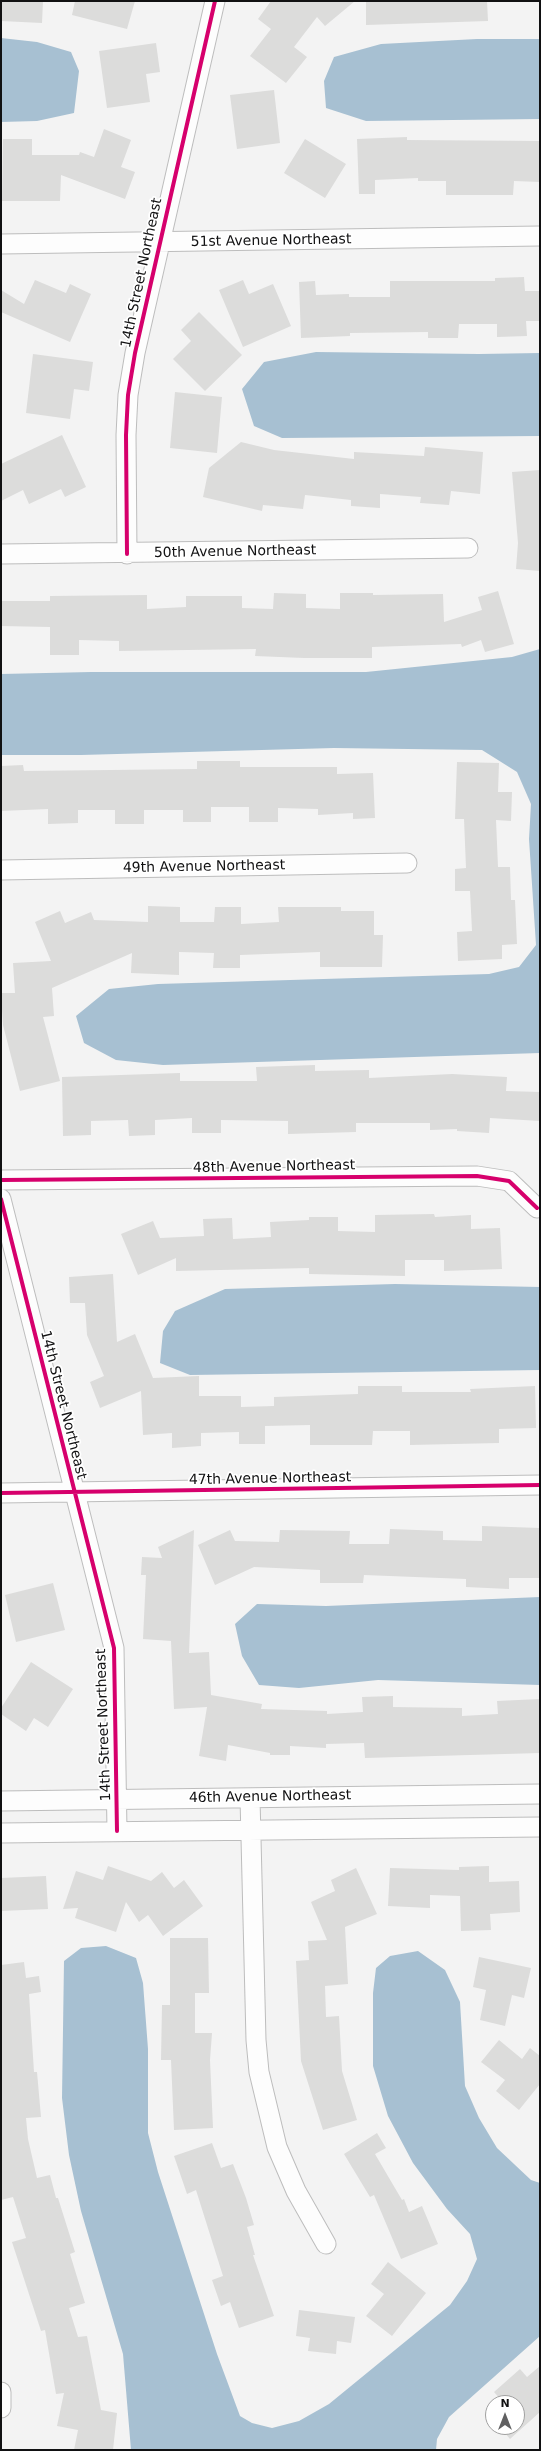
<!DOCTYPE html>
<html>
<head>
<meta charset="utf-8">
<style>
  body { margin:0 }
  #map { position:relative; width:541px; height:2451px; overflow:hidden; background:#f3f3f3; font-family:"DejaVu Sans",sans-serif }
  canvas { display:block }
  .frame { position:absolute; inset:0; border:2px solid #111112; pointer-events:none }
  .north { position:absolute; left:485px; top:2395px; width:40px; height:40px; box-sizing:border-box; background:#fff; border:1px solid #a0a0a0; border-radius:50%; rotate:0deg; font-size:11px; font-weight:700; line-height:16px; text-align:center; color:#111112 }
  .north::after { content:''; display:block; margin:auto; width:14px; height:18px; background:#606061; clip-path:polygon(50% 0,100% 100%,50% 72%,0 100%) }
</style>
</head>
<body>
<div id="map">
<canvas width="541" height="2451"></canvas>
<div class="frame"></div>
<div class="north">N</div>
</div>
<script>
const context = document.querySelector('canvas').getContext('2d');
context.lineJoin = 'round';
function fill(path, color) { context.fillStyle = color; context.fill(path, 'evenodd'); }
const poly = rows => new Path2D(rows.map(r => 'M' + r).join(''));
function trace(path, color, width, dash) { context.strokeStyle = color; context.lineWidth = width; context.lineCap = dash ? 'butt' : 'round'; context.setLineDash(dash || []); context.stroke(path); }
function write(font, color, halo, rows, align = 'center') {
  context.font = font + ' "DejaVu Sans",sans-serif'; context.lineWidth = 3.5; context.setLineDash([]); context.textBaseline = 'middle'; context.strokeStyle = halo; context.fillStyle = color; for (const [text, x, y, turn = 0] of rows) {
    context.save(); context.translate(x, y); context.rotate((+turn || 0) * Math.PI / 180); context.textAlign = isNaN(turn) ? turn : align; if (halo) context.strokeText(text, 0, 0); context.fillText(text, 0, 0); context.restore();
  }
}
const water = poly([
  [1,38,37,42,71,52,79,71,74,113,37,121,1,122],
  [477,39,540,39,540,119,366,121,326,108,324,81,334,57,381,44],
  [316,352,479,354,540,353,540,436,282,438,254,426,242,389,264,362],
  [540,649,540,1053,163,1065,116,1060,84,1043,76,1016,109,989,158,984,489,974,519,967,536,945,529,839,531,804,517,772,482,750,334,748,81,755,1,755,1,674,91,672,366,672,512,657],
  [395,1284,540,1287,540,1370,190,1375,160,1363,163,1331,175,1311,225,1289],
  [540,1597,540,1685,378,1680,299,1688,259,1685,242,1656,235,1624,257,1604,326,1606],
  [106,1946,136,1958,143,1983,148,2049,148,2133,158,2172,217,2354,240,2416,252,2423,272,2428,299,2421,329,2404,450,2305,467,2281,477,2259,470,2234,447,2209,413,2163,388,2116,373,2066,373,1993,376,1968,390,1956,418,1951,445,1970,460,2002,465,2086,479,2118,497,2148,531,2180,540,2183,540,2336,449,2417,437,2439,436,2450,131,2450,123,2354,81,2211,69,2155,62,2098,64,1961,81,1948]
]);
const building = poly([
  [1,1,43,1,42,23,1,21],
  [75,1,135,1,127,29,72,15],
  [271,1,355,1,325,26,317,17,294,47,307,57,286,83,250,56,271,29,258,19],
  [366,1,487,1,488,21,366,25],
  [156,43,160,72,146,74,150,102,107,108,99,51],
  [274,90,280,143,237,149,230,95],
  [104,129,131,140,121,167,135,172,125,199,61,175,60,201,2,201,3,139,32,139,32,155,79,155,80,152,94,157],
  [407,137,407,140,540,141,540,182,514,181,513,195,446,195,446,181,418,181,418,178,375,180,375,194,359,194,357,139],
  [305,139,346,164,325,198,284,173],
  [524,277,525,291,540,291,540,321,526,321,527,336,497,337,497,324,459,324,458,338,428,338,428,332,350,333,350,336,301,338,299,282,315,281,316,295,349,294,349,297,390,297,390,281,495,281,495,278],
  [35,280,66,293,70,284,91,294,70,342,1,312,1,290,24,304],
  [243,280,249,294,273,284,291,326,243,347,219,290],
  [199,312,242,355,205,391,173,359,191,341,181,330],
  [33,354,93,362,89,391,74,389,70,419,26,413],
  [175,392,222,397,217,453,170,448],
  [62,435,86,487,65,497,61,489,29,504,23,490,1,501,1,464],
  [241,442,274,450,354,459,354,452,424,456,425,447,483,452,480,494,451,491,449,505,420,503,421,497,380,494,380,508,351,506,351,500,305,495,303,509,263,505,262,511,203,497,209,468],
  [540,470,540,571,516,569,518,543,512,472],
  [498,591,514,644,485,652,481,640,462,647,461,644,372,647,372,658,304,658,255,656,256,649,119,651,119,641,79,640,79,655,50,655,50,627,1,626,1,601,50,601,50,596,147,595,147,609,186,607,186,596,242,596,242,608,273,609,274,593,306,594,306,608,340,609,340,593,373,593,373,595,443,594,444,622,482,610,478,597],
  [197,761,240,761,240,767,337,767,337,774,373,773,375,818,353,819,353,813,318,815,318,809,278,808,278,822,249,822,249,807,211,807,211,822,183,822,183,810,144,810,144,824,115,824,115,810,78,810,78,823,48,824,48,809,1,811,1,766,23,765,24,771,197,769],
  [457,762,499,763,498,792,512,792,511,821,496,820,498,867,510,867,511,900,515,900,517,944,502,945,502,959,458,961,457,932,472,931,470,891,455,891,455,869,466,868,464,819,455,819],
  [148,906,180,907,180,922,214,922,215,907,241,907,241,924,279,922,278,907,341,907,341,911,374,911,374,935,383,935,382,967,320,967,320,952,240,955,240,968,213,968,214,953,179,952,179,975,131,973,132,953,52,988,54,1016,43,1017,60,1081,20,1091,3,1025,1,993,15,993,13,963,51,961,35,922,60,911,65,923,91,912,94,920,148,922],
  [315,1065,315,1071,369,1070,369,1078,452,1074,507,1077,506,1091,540,1092,540,1121,490,1118,489,1133,457,1131,457,1129,430,1130,430,1123,356,1123,356,1132,288,1134,288,1121,221,1120,221,1133,192,1133,192,1118,155,1120,155,1135,129,1136,128,1120,91,1121,91,1135,63,1136,62,1077,180,1073,180,1081,257,1081,256,1067],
  [434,1214,435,1217,471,1215,471,1229,500,1228,502,1269,444,1271,444,1260,405,1260,405,1276,309,1274,309,1268,176,1271,176,1258,138,1275,121,1234,153,1221,160,1238,204,1236,203,1219,232,1218,233,1239,271,1237,270,1222,309,1220,309,1217,338,1217,338,1231,375,1232,375,1215],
  [113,1274,117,1342,135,1334,153,1378,199,1376,199,1396,241,1396,241,1407,274,1406,274,1397,358,1394,358,1386,402,1386,402,1392,471,1392,470,1389,535,1386,536,1428,499,1429,499,1443,410,1445,410,1431,373,1431,372,1445,310,1445,310,1425,265,1426,265,1444,239,1444,239,1432,201,1433,201,1446,172,1448,172,1433,143,1435,141,1391,100,1408,90,1382,104,1376,87,1335,85,1303,70,1303,69,1277],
  [482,1526,540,1528,540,1578,509,1578,509,1589,466,1587,466,1579,364,1575,363,1583,320,1583,320,1570,254,1567,215,1585,198,1545,230,1530,235,1541,279,1542,280,1530,350,1531,349,1544,389,1544,390,1529,443,1531,443,1540,482,1541],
  [194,1530,189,1653,209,1652,211,1695,262,1704,261,1709,327,1711,327,1714,363,1712,362,1697,393,1696,393,1707,462,1708,462,1716,498,1714,497,1701,540,1699,540,1753,365,1758,364,1743,326,1744,326,1748,290,1746,290,1755,270,1755,270,1753,228,1745,226,1761,199,1756,207,1707,174,1709,171,1641,143,1639,146,1575,141,1575,142,1557,162,1558,158,1547],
  [53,1583,65,1630,16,1642,5,1595],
  [31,1662,73,1689,48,1727,34,1718,26,1731,1,1714,1,1708],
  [108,1866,151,1881,162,1872,174,1888,184,1880,203,1906,163,1936,148,1915,139,1922,126,1902,116,1932,75,1918,78,1908,63,1909,76,1871,103,1880],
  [489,1866,489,1882,519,1881,520,1912,490,1914,491,1930,461,1931,460,1896,430,1895,430,1908,388,1906,390,1868,459,1870,459,1867],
  [356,1868,377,1914,345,1927,348,1984,325,1986,326,2017,339,2016,342,2071,357,2120,323,2130,301,2061,296,1961,309,1960,308,1941,327,1940,311,1902,335,1891,331,1880],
  [46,1876,48,1909,1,1911,1,1878],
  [170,1938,208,1938,209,1993,195,1993,195,2033,212,2033,210,2060,213,2128,174,2130,171,2060,161,2060,162,2005,170,2005],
  [479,1957,531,1968,524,1998,512,1995,505,2026,480,2020,486,1990,473,1987],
  [24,1962,26,1978,39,1976,41,1992,29,1994,34,2072,37,2072,41,2117,26,2118,28,2139,37,2178,50,2175,56,2198,58,2198,75,2252,70,2254,85,2303,69,2308,78,2337,87,2336,101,2410,117,2413,113,2450,74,2450,78,2430,57,2426,64,2393,56,2394,45,2330,41,2331,12,2242,26,2238,13,2197,1,2200,1,1965],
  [499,2040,522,2059,530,2048,540,2056,540,2084,519,2110,496,2091,505,2080,481,2062],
  [377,2133,386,2148,375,2154,402,2200,404,2199,409,2212,422,2206,438,2244,401,2259,374,2195,370,2197,344,2154],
  [212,2143,221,2168,233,2164,246,2198,254,2225,247,2227,255,2255,253,2255,274,2316,239,2328,230,2302,221,2306,212,2280,223,2276,196,2190,187,2194,174,2156],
  [388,2262,426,2293,392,2336,366,2316,384,2294,371,2284],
  [299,2310,355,2317,351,2343,337,2341,336,2354,308,2351,310,2338,296,2336],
  [540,2366,540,2412,510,2439,500,2427,517,2427,517,2403,498,2403,501,2400,494,2392,520,2369,527,2377],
  [493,2407,493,2419,488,2412]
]);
const street = poly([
  [1,244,540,236],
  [1,554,468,548],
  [127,554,126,435,128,395,135,353,215,1],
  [1,870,407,863],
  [1,1180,477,1176,509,1181,537,1208],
  [1,1199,114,1648,117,1831],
  [1,1493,540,1485],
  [250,1798,256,2040,259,2072,277,2147,296,2191,326,2244],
  [1,1801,540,1794],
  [1,1833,540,1827],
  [1,2392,1,2408]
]);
const cycleway = poly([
  [127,554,126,435,128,395,135,353,215,1],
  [1,1180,477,1176,509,1181,537,1208],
  [1,1199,114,1648,117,1831],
  [1,1493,540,1485]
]);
const streetNames = [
  ["51st Avenue Northeast",271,241,-1],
  ["14th Street Northeast",142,273,-78],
  ["50th Avenue Northeast",235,552,-1],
  ["49th Avenue Northeast",204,867,-1],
  ["48th Avenue Northeast",274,1167,-1],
  ["14th Street Northeast",63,1405,76],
  ["47th Avenue Northeast",270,1479,-1],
  ["14th Street Northeast",104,1725,-92],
  ["46th Avenue Northeast",270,1797,-1]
];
fill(water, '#a7c0d2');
fill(building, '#dcdcdb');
trace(street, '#bdbdbd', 21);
trace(street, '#fdfdfd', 19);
trace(cycleway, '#d6006c', 4);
write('14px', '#111112', '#fff', streetNames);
</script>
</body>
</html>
